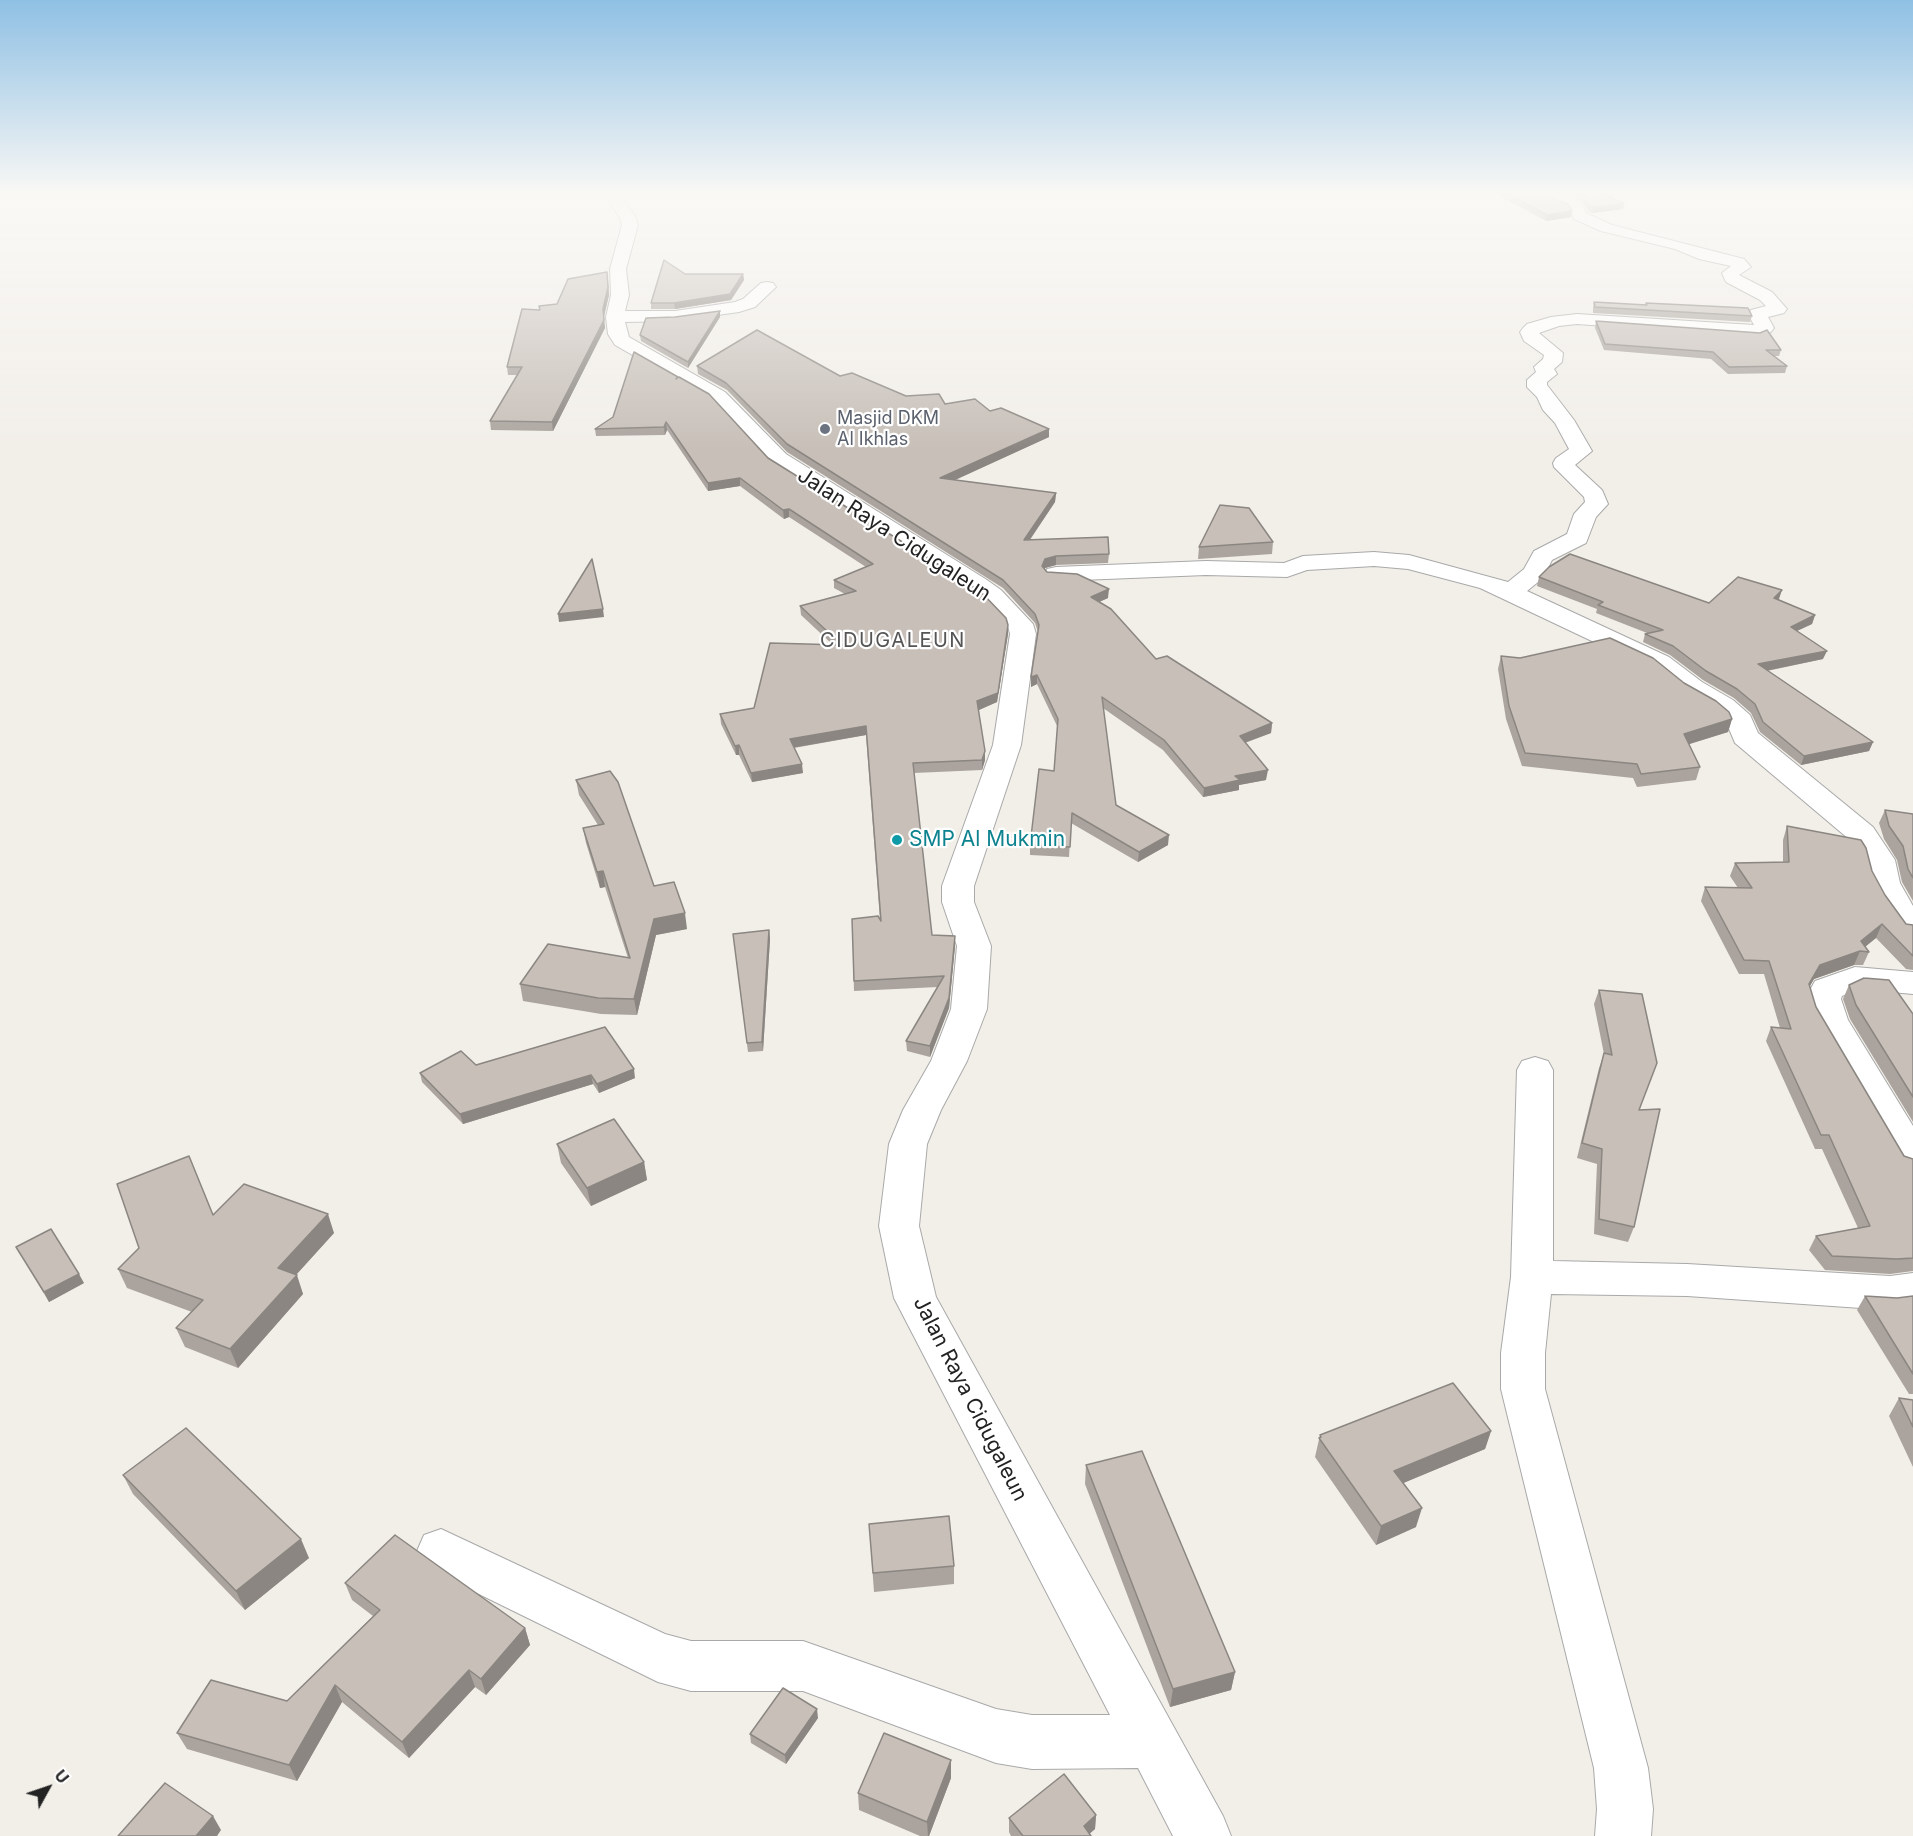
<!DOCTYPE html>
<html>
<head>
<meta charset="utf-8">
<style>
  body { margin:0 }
  #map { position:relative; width:1913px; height:1836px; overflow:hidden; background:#f2efe9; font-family:Inter,sans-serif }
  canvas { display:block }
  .north { position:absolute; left:18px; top:1758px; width:60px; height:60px; -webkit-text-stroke:4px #fff; paint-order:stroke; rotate:50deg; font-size:16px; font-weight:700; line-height:24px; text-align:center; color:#222 }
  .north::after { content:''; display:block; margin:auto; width:21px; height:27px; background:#222; clip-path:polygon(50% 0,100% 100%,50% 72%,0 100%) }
</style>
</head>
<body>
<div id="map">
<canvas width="1913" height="1836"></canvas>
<div class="north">U</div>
</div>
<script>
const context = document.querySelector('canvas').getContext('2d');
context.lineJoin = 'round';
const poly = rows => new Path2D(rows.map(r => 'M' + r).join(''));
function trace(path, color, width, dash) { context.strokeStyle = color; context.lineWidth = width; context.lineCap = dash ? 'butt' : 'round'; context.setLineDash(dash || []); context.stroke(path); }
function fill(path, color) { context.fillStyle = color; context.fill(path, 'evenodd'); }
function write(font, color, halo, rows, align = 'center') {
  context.font = font + ' Inter,sans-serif'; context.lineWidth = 4.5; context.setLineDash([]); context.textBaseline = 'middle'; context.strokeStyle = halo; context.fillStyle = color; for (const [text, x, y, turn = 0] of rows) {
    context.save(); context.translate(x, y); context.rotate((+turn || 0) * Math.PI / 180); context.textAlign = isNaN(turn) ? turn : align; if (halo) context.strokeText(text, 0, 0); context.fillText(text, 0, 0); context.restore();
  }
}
const minor = poly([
  [603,193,617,193,635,216,638,225,626,269,629,295,625,311,675,311,735,302,743,299,761,283,767,282,773,283,776,287,755,307,739,312,675,321,625,322,629,337,725,392,786,454,987,580,1001,590,1033,624,1036,634,1021,745,974,886,974,902,991,946,987,1009,967,1061,941,1110,927,1144,919,1226,936,1297,1223,1816,1231,1836,1173,1836,1138,1768,1032,1769,996,1763,803,1691,691,1691,658,1682,424,1567,417,1551,424,1535,441,1529,665,1634,691,1641,803,1641,996,1709,1032,1715,1110,1715,894,1298,879,1226,889,1144,903,1110,931,1061,951,1009,957,946,942,902,942,886,993,745,1010,634,1008,626,983,600,969,590,770,464,711,400,615,345,608,334,606,317,611,295,610,269,622,225,619,216,603,193],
  [1546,193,1570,197,1582,204,1586,213,1612,225,1744,259,1751,267,1739,275,1772,292,1787,309,1784,313,1768,317,1774,328,1771,332,1758,337,1577,324,1559,326,1539,333,1563,353,1562,362,1554,369,1557,374,1547,382,1547,385,1574,420,1592,451,1575,465,1602,490,1608,504,1596,517,1586,543,1552,560,1543,578,1527,591,1669,657,1702,682,1733,700,1750,715,1758,733,1873,827,1895,860,1900,883,1913,906,1913,938,1901,935,1881,907,1868,883,1863,860,1850,840,1735,743,1727,724,1713,712,1682,694,1651,669,1480,588,1408,569,1374,566,1307,570,1287,577,1206,575,1056,581,1047,579,1044,574,1047,569,1056,567,1206,561,1284,563,1303,556,1374,552,1409,555,1508,582,1524,569,1534,551,1567,534,1574,514,1585,502,1584,497,1554,467,1553,463,1556,458,1569,449,1555,423,1543,410,1537,397,1527,387,1527,380,1536,372,1534,367,1543,359,1544,355,1524,341,1520,332,1523,328,1527,324,1551,317,1577,314,1754,325,1748,314,1751,310,1766,306,1760,300,1726,282,1722,273,1731,266,1699,259,1675,249,1601,231,1574,219,1570,209,1546,199,1544,196,1546,193],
  [1855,967,1913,972,1913,994,1858,989,1842,996,1841,999,1848,1020,1913,1126,1913,1173,1899,1169,1812,1020,1805,999,1815,981,1855,967],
  [1535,1057,1548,1061,1553,1070,1553,1261,1687,1264,1890,1276,1913,1273,1913,1307,1890,1310,1687,1296,1551,1294,1545,1353,1545,1389,1648,1768,1653,1809,1651,1836,1595,1836,1597,1809,1594,1768,1501,1389,1501,1353,1511,1277,1517,1070,1522,1061,1535,1057]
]);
const wall = poly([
  [1495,193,1544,193,1545,195,1572,211,1571,217,1546,221],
  [1558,193,1612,193,1613,199,1624,203,1623,209,1592,213,1588,211,1583,202,1571,195],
  [685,274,743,274,744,280,731,300,675,309,651,309,651,303],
  [608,280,609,295,604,316,605,328,553,431,491,430,490,421,517,375,508,375,507,367,540,310,557,304],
  [1594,302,1645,305,1646,303,1752,316,1750,322,1593,313,1593,308],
  [720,311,720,317,688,368,641,341,640,335,675,317],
  [1596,321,1781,350,1779,356,1774,356,1787,366,1785,373,1728,374,1711,359,1604,350,1595,328],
  [697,366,840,376,906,396,990,411,1049,437,954,480,1056,493,1055,502,1030,540,1109,554,1108,563,1056,565,1045,568,1045,569,1047,572,1108,598,1099,602,1156,659,1272,723,1271,733,1245,743,1266,780,1239,785,1239,790,1203,797,1163,750,1103,708,1116,805,1168,845,1138,862,1071,823,1069,857,1030,855,1030,845,1054,771,1058,728,1037,684,1031,687,1038,632,1035,623,1003,588,787,452,727,390,698,374],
  [678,378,768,458,1008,625,1008,634,997,702,978,710,985,751,985,760,982,770,914,773,932,935,955,946,949,1008,930,1057,907,1051,906,1041,938,987,854,991,852,919,880,920,866,735,794,748,803,773,752,782,739,755,736,755,721,724,720,714,754,708,832,644,801,615,800,606,845,594,834,588,834,580,866,567,789,517,784,519,740,486,708,491,667,430,665,435,596,436,595,429],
  [1273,542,1272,554,1198,559,1199,547],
  [1539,577,1709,603,1779,599,1778,599,1815,615,1812,624,1797,631,1823,659,1767,671,1873,742,1869,751,1801,765,1760,732,1751,713,1734,698,1703,680,1670,655,1643,642,1645,634,1647,633,1596,613,1597,609,1537,586],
  [1501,656,1684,683,1732,719,1728,732,1689,744,1700,767,1696,780,1637,787,1633,778,1522,766,1506,719,1498,669],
  [576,780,654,886,687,929,656,935,637,1015,601,1014,523,1001,520,984,628,958,605,887,600,888,586,843,583,828,598,825,579,795],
  [1885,810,1913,814,1913,901,1902,882,1897,860,1884,839,1879,823],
  [1787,826,1872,871,1885,895,1906,924,1913,925,1913,970,1906,969,1876,938,1865,946,1869,952,1863,965,1854,965,1814,979,1809,987,1816,1007,1904,1156,1913,1159,1913,1271,1890,1274,1825,1270,1809,1250,1816,1236,1858,1228,1822,1149,1815,1149,1766,1041,1771,1027,1780,1028,1764,974,1739,974,1701,901,1705,887,1738,888,1730,876,1735,863,1783,862,1783,840],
  [769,930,770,939,763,1051,748,1052,733,934],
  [1849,985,1913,1014,1913,1122,1850,1019,1843,999],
  [1599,990,1640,1110,1634,1227,1628,1242,1594,1234,1597,1164,1577,1158,1599,1068,1604,1054,1594,1004],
  [476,1065,635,1078,599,1093,593,1084,463,1124,422,1082,420,1073],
  [557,1144,644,1162,647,1180,591,1206,561,1163],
  [213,1215,334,1233,296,1275,303,1294,238,1368,185,1347,176,1328,192,1312,127,1288,118,1269],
  [16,1247,84,1283,49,1302],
  [1865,1296,1897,1298,1913,1296,1913,1394,1909,1394,1857,1310],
  [1899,1398,1913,1400,1913,1467,1889,1416],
  [1491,1431,1485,1449,1403,1483,1416,1527,1376,1545,1315,1457,1320,1435],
  [1086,1465,1235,1672,1231,1690,1170,1707,1085,1484],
  [123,1475,309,1558,245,1610,133,1494],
  [869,1524,954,1566,954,1584,874,1592],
  [345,1583,525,1628,530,1645,486,1695,475,1687,409,1758,342,1702,297,1781,187,1749,177,1733,287,1701,373,1616,352,1600],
  [818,1718,786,1764,751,1743,750,1734],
  [951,1760,951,1778,929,1836,920,1836,859,1810,858,1793],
  [1096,1815,1095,1829,1089,1834,1091,1836,1011,1836,1009,1832,1009,1818]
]);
const shadedWall = poly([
  [1614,194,1613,199,1602,195],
  [1624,203,1623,209,1592,213,1594,208],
  [1572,211,1571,217,1546,221,1547,215],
  [607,272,609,295,604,316,603,309],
  [743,274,744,280,731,300,675,309,674,303],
  [720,311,720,317,688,368,688,362],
  [604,320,605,328,553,431,552,422],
  [666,422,667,430,665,435,664,427],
  [1049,429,1049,437,940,487,940,478],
  [740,478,740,486,708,491,708,483],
  [1056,493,1055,502,1024,548,1024,540],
  [789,509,789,517,784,519,783,510],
  [1056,556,1056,565,1045,568,1042,575,1042,566,1045,559],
  [1109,589,1108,598,1090,606,1091,597],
  [1782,590,1779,599,1771,606,1774,598],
  [603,609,604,617,559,622,558,614],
  [1815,615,1812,624,1788,635,1791,627],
  [1008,625,1008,634,997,702,977,711,977,701],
  [1827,651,1823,659,1755,673,1758,664],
  [1037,675,1037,684,1031,687,1031,677],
  [1732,719,1728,732,1680,747,1684,734],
  [1272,723,1271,733,1238,745,1240,736],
  [866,726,866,735,791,748,790,739],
  [1873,742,1869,751,1801,765,1804,756],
  [739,745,739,755,736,755,735,746],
  [985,751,985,760,982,770,982,760],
  [802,764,803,773,752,782,751,773],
  [1268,770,1266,780,1239,785,1239,790,1203,797,1204,788,1235,776],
  [1169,835,1168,845,1138,862,1139,852],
  [603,871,605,887,600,888,597,872],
  [685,913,687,929,656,935,637,1015,634,999,654,919],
  [1882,924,1876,938,1859,952,1860,951,1854,965,1814,979,1803,998,1809,984,1820,965,1861,941],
  [769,930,770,939,763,1051,762,1042],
  [955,936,955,946,949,1008,930,1057,930,1046],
  [634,1069,635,1078,599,1093,597,1084],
  [591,1075,593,1084,463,1124,460,1114],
  [644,1162,647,1180,591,1206,587,1188],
  [328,1214,334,1233,285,1287,278,1268],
  [79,1274,84,1283,49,1302,44,1292],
  [297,1275,303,1294,238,1368,230,1349],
  [1491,1431,1485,1449,1389,1489,1394,1471],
  [1422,1508,1416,1527,1376,1545,1381,1526],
  [301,1539,309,1558,245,1610,236,1591],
  [525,1628,530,1645,486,1695,481,1679],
  [469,1670,475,1687,409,1758,402,1742],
  [1235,1672,1231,1690,1170,1707,1173,1689],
  [335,1685,342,1702,297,1781,289,1765],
  [817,1709,818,1718,786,1764,785,1755],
  [951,1760,951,1778,929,1836,928,1836,927,1822],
  [1096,1815,1095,1829,1087,1836,1084,1826],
  [213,1816,221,1830,217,1836,196,1836]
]);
const building = poly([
  [1506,193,1544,193,1545,195,1569,205,1572,211,1547,215,1506,193],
  [1578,193,1612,193,1614,194,1602,195,1624,203,1594,208,1589,206,1584,197,1578,193],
  [664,260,685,274,743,274,730,294,674,303,651,303,664,260],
  [607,272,608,287,603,309,604,320,552,422,490,421,522,367,507,367,522,309,540,310,539,306,557,304,568,279,607,272],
  [1594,302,1647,305,1646,303,1748,308,1752,316,1595,307,1594,302],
  [720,311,688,362,640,335,646,318,675,317,720,311],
  [1596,321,1760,333,1767,330,1781,350,1766,350,1787,366,1729,367,1713,352,1605,344,1596,321],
  [757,330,840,376,852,373,906,396,939,394,945,404,975,399,990,411,1001,408,1049,429,940,478,1056,493,1024,540,1108,537,1109,554,1056,556,1045,559,1042,566,1047,572,1077,574,1109,589,1091,597,1111,609,1156,659,1167,656,1272,723,1240,736,1268,770,1235,776,1240,780,1204,788,1164,740,1102,697,1116,805,1169,835,1139,852,1072,813,1070,847,1030,845,1039,769,1054,771,1058,719,1037,675,1031,677,1039,625,1035,614,1003,580,787,444,726,383,697,366,757,330],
  [634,352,678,377,676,379,679,377,709,394,768,458,968,583,982,593,1006,618,1008,625,998,693,977,701,985,751,982,760,913,763,932,935,955,936,949,998,930,1046,906,1041,944,976,854,981,852,919,878,916,881,921,866,726,790,739,802,764,751,773,739,745,735,746,720,714,754,708,770,643,842,645,800,606,856,591,834,580,873,564,789,509,783,510,740,478,708,483,666,422,664,427,595,429,613,417,634,352],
  [1220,505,1249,508,1273,542,1199,547,1220,505],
  [1570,554,1709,603,1738,577,1782,590,1774,598,1815,615,1791,627,1827,651,1758,664,1873,742,1804,756,1763,722,1755,704,1737,689,1706,671,1673,646,1645,634,1663,630,1598,605,1603,602,1539,577,1549,567,1570,554],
  [592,559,603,609,558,614,592,559],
  [1610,638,1653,658,1684,683,1716,701,1729,712,1732,719,1684,734,1700,767,1641,774,1637,764,1525,753,1509,706,1501,656,1520,658,1610,638],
  [610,771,618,782,654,886,674,882,685,913,654,919,634,999,598,998,520,984,548,944,630,958,603,871,597,872,583,828,604,824,576,780,610,771],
  [1885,810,1913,814,1913,878,1908,869,1903,846,1889,826,1885,810],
  [1787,826,1861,840,1866,848,1872,871,1885,895,1906,924,1913,925,1913,956,1882,924,1861,941,1869,952,1860,951,1820,965,1809,984,1816,1007,1904,1156,1913,1159,1913,1258,1897,1259,1832,1256,1816,1236,1870,1226,1829,1135,1821,1135,1771,1027,1791,1029,1769,961,1744,960,1705,887,1752,888,1735,863,1789,862,1787,826],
  [769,930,762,1042,747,1043,733,934,769,930],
  [1864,978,1889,980,1913,1014,1913,1097,1856,1005,1849,985,1864,978],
  [1599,990,1642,994,1657,1063,1639,1110,1660,1109,1634,1227,1599,1219,1602,1149,1582,1143,1604,1053,1612,1055,1599,990],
  [605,1027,634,1069,597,1084,591,1075,460,1114,420,1073,461,1051,476,1065,605,1027],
  [614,1119,644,1162,587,1188,557,1144,614,1119],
  [189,1156,213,1215,244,1184,328,1214,278,1268,297,1275,230,1349,176,1328,203,1300,118,1269,139,1248,117,1184,189,1156],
  [51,1229,79,1274,44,1292,16,1247,51,1229],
  [1865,1296,1897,1298,1913,1296,1913,1374,1865,1296],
  [1453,1383,1491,1431,1394,1471,1422,1508,1381,1526,1319,1438,1321,1437,1320,1435,1453,1383],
  [1899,1398,1913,1400,1913,1427,1899,1398],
  [186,1428,301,1539,236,1591,123,1475,186,1428],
  [1142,1451,1235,1672,1173,1689,1086,1465,1142,1451],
  [949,1516,954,1566,873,1573,869,1524,949,1516],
  [395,1535,525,1628,481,1679,469,1670,402,1742,335,1685,289,1765,177,1733,211,1680,287,1701,380,1610,345,1583,395,1535],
  [783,1688,817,1709,785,1755,750,1734,783,1688],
  [884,1733,951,1760,927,1822,858,1793,884,1733],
  [1064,1774,1096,1815,1084,1826,1091,1836,1023,1836,1009,1818,1064,1774],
  [165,1783,213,1816,196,1836,118,1836,165,1783]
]);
const markers = [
  [825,429,6,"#6b7280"],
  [897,840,6,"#0f9aa8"]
];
const farWorshipnames = [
  ["Masjid DKM",837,419],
  ["Al Ikhlas",837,440]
];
const farQuarternames = [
  ["CIDUGALEUN",893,641]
];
const streetNames = [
  ["Jalan Raya Cidugaleun",894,535,33],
  ["Jalan Raya Cidugaleun",970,1399,63]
];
const cultureNames = [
  ["SMP Al Mukmin",909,840]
];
trace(minor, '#a9a9a9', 2);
fill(minor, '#fff');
fill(wall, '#aba49e');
fill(shadedWall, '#8b8681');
fill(building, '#c7bfb8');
trace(building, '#8b8681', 1.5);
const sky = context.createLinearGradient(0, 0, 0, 450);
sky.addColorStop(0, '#8fc0e4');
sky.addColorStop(0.43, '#f9f8f5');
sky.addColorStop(1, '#f9f8f500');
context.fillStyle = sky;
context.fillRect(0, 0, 1913, 450);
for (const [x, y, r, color] of markers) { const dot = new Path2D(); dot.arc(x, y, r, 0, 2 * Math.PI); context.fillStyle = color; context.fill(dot); trace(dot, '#fff', 2); }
write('18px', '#5b616d', '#fff', farWorshipnames, 'left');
context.letterSpacing = '1.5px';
write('20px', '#555', '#fff', farQuarternames);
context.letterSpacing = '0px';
write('21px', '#222', '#fff', streetNames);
write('21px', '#0d838f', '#fff', cultureNames, 'left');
</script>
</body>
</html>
